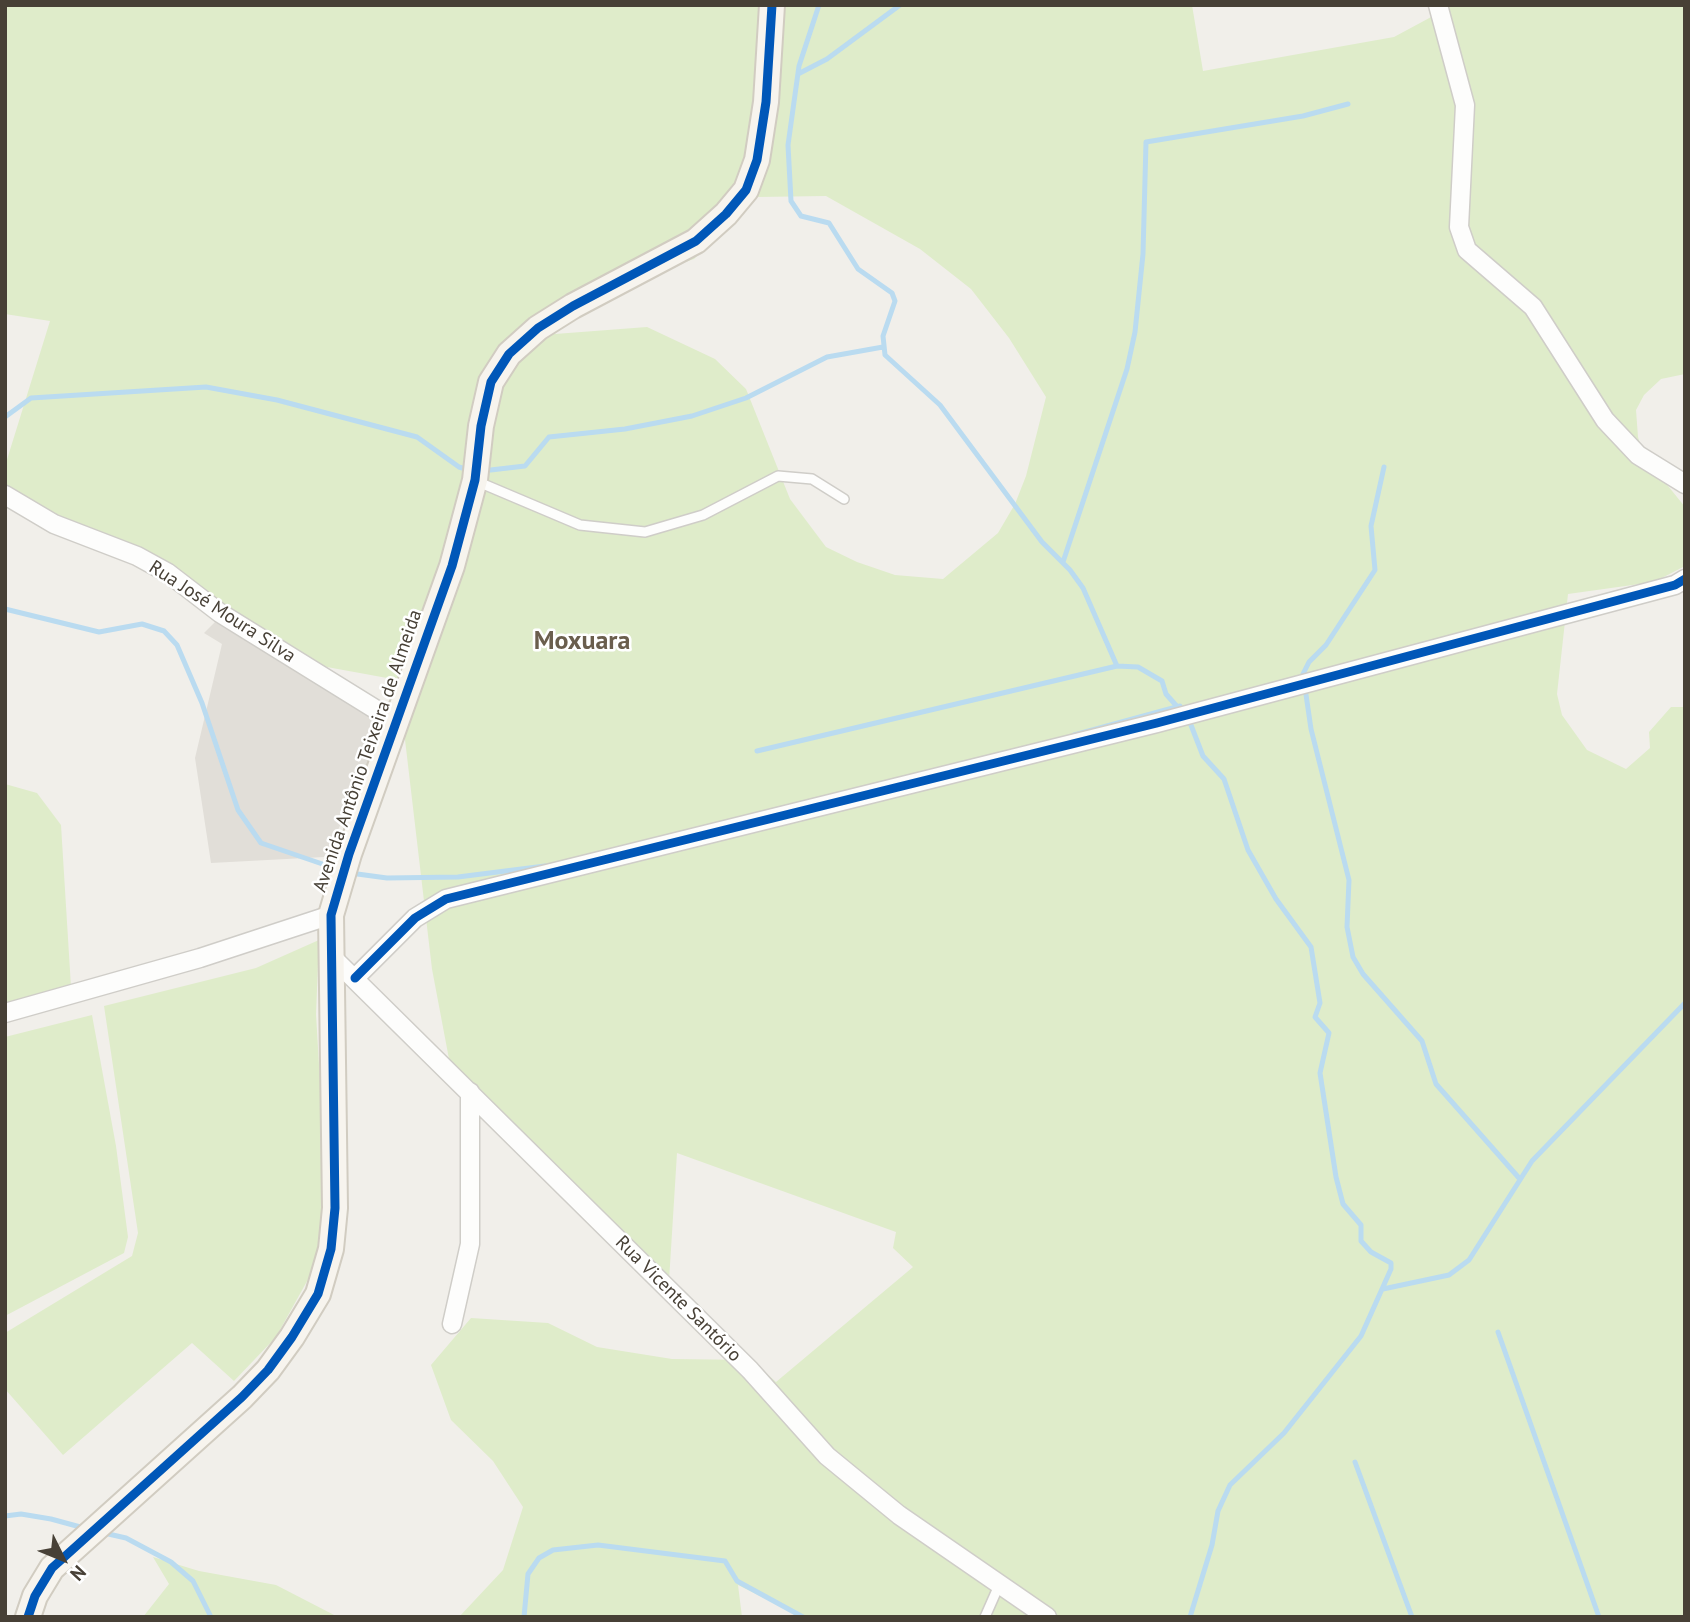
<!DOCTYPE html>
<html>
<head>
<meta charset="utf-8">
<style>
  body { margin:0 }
  #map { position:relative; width:1690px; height:1622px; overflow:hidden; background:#f1efea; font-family:"PT Sans",sans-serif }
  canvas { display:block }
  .frame { position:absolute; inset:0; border:7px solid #474036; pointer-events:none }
  .north { position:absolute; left:28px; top:1524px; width:70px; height:70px; -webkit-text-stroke:5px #fff; paint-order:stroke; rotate:133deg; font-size:19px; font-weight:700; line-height:28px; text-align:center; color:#474036 }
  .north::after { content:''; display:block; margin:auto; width:24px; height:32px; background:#474036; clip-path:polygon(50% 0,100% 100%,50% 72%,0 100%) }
</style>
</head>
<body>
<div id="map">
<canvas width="1690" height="1622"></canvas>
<div class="frame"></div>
<div class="north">N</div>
</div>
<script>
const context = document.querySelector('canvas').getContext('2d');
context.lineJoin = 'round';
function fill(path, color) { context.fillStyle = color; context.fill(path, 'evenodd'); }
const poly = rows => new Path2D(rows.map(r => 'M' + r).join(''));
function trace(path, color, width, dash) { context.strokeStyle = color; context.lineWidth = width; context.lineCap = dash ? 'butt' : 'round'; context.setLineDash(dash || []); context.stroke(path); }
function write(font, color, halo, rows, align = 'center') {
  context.font = font + ' "PT Sans",sans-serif'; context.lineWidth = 5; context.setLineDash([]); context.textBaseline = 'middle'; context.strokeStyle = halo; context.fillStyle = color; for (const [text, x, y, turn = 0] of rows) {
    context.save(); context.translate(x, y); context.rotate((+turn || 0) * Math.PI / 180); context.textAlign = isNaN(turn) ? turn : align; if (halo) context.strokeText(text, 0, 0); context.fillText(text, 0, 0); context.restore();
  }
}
const industrial = poly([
  [215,622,390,728,324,857,211,863,195,758,222,644,204,633]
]);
const green = poly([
  [5,5,1192,5,1203,71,1394,37,1433,16,1431,5,1685,5,1685,374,1661,379,1644,395,1636,410,1638,437,1644,456,1685,507,1685,566,1654,582,1568,594,1557,694,1562,715,1587,750,1626,769,1650,748,1649,732,1671,707,1685,707,1685,1617,802,1617,738,1585,742,1617,459,1617,503,1570,523,1507,493,1461,451,1420,431,1365,471,1318,548,1323,597,1347,672,1359,752,1360,776,1382,913,1267,893,1248,896,1232,677,1153,669,1281,449,1059,432,969,398,680,305,663,5,488,5,466,50,321,5,314],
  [826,196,920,249,971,289,1009,338,1046,397,1026,476,1015,504,998,533,943,579,895,575,857,562,826,547,790,499,746,389,715,359,647,327,555,334,563,325,659,271,694,259,757,197],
  [5,784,37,793,61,825,71,987,5,1006],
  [319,940,316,1014,327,1201,316,1265,276,1337,234,1381,192,1343,63,1455,5,1389,5,1333,132,1256,138,1233,104,1006,256,968],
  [92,1015,116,1146,128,1237,124,1253,5,1316,5,1037],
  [153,1557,199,1571,276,1585,338,1617,143,1617,169,1584]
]);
const stream = poly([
  [819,5,799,66,788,145,791,201,801,216,829,223,858,269,892,293,895,301,883,336,885,355,940,405,1042,542,1070,570,1083,588,1117,666],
  [798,74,827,59,900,5],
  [5,417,31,398,206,387,277,400,417,437,459,467,469,470],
  [1384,467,1371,526,1375,570,1326,645,1309,662,1303,674,1311,729,1349,880,1347,927,1353,957,1363,974,1422,1041,1436,1084,1519,1178],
  [482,471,525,466,549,437,625,429,692,416,746,398,827,357,883,347],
  [1063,562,1127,369,1135,332,1143,254,1146,142,1303,116,1348,104],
  [5,609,99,632,142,624,164,631,177,645,202,703,238,810,261,843,337,869],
  [1074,735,1180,706],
  [757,751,1117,666,1138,667,1162,681,1166,694,1189,720,1203,756,1224,779,1248,850,1276,899,1311,947,1320,1003,1315,1017,1329,1033,1320,1073,1336,1177,1343,1204,1361,1225,1361,1241,1371,1252,1391,1263,1391,1269,1361,1336,1284,1433,1230,1485,1218,1511,1212,1545,1190,1617],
  [350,873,387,878,458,877,545,866],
  [1383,1289,1449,1275,1469,1260,1532,1161,1685,1003],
  [1498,1332,1599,1617],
  [1355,1462,1412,1617],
  [5,1516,21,1514,51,1519,84,1528],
  [104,1533,126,1538,171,1562,193,1581,211,1617],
  [524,1617,528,1574,539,1558,553,1550,598,1545,725,1561,737,1581,803,1617]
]);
const lane = poly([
  [476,481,580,525,645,532,703,515,778,476,812,479,844,499],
  [985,1617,1000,1583]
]);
const street = poly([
  [1438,5,1465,105,1459,227,1467,250,1533,307,1605,420,1638,455,1685,484],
  [5,495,54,524,137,556,168,573,220,613,396,722],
  [330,955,750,1370,827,1456,899,1515,1047,1617],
  [355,978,415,918,446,899,1157,723,1675,585,1685,579],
  [5,1013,200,958,331,915],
  [452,1324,470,1244,470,1092]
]);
const secondary = poly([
  [28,1617,35,1596,52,1568,242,1397,268,1370,292,1337,318,1294,331,1249,335,1208,331,915,349,854,452,566,475,480,481,426,491,382,509,354,538,328,573,306,696,241,726,214,746,190,757,160,766,102,772,5]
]);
const cycleway = poly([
  [355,978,415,918,446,899,1157,723,1675,585,1685,579],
  [28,1617,35,1596,52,1568,242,1397,268,1370,292,1337,318,1294,331,1249,335,1208,331,915,349,854,452,566,475,480,481,426,491,382,509,354,538,328,573,306,696,241,726,214,746,190,757,160,766,102,772,5]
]);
const streetNames = [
  ["Rua José Moura Silva",222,612,33],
  ["Avenida Antônio Teixeira de Almeida",368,751,-71],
  ["Rua Vicente Santório",678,1299,45]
];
const districtNames = [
  ["Moxuara",582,642]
];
fill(industrial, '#e1ded8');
fill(green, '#dfecca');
trace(stream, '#badbf0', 5);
trace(lane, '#cfcdc8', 12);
trace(street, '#cfcdc8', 21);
trace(secondary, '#d1ccc1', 28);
trace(lane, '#fdfdfc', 9);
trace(street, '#fdfdfc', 18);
trace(secondary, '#f7f4ee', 24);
trace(cycleway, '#0057b8', 9);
write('19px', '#474036', '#fff', streetNames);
write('bold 26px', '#6a5e4d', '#fff', districtNames);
</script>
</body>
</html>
